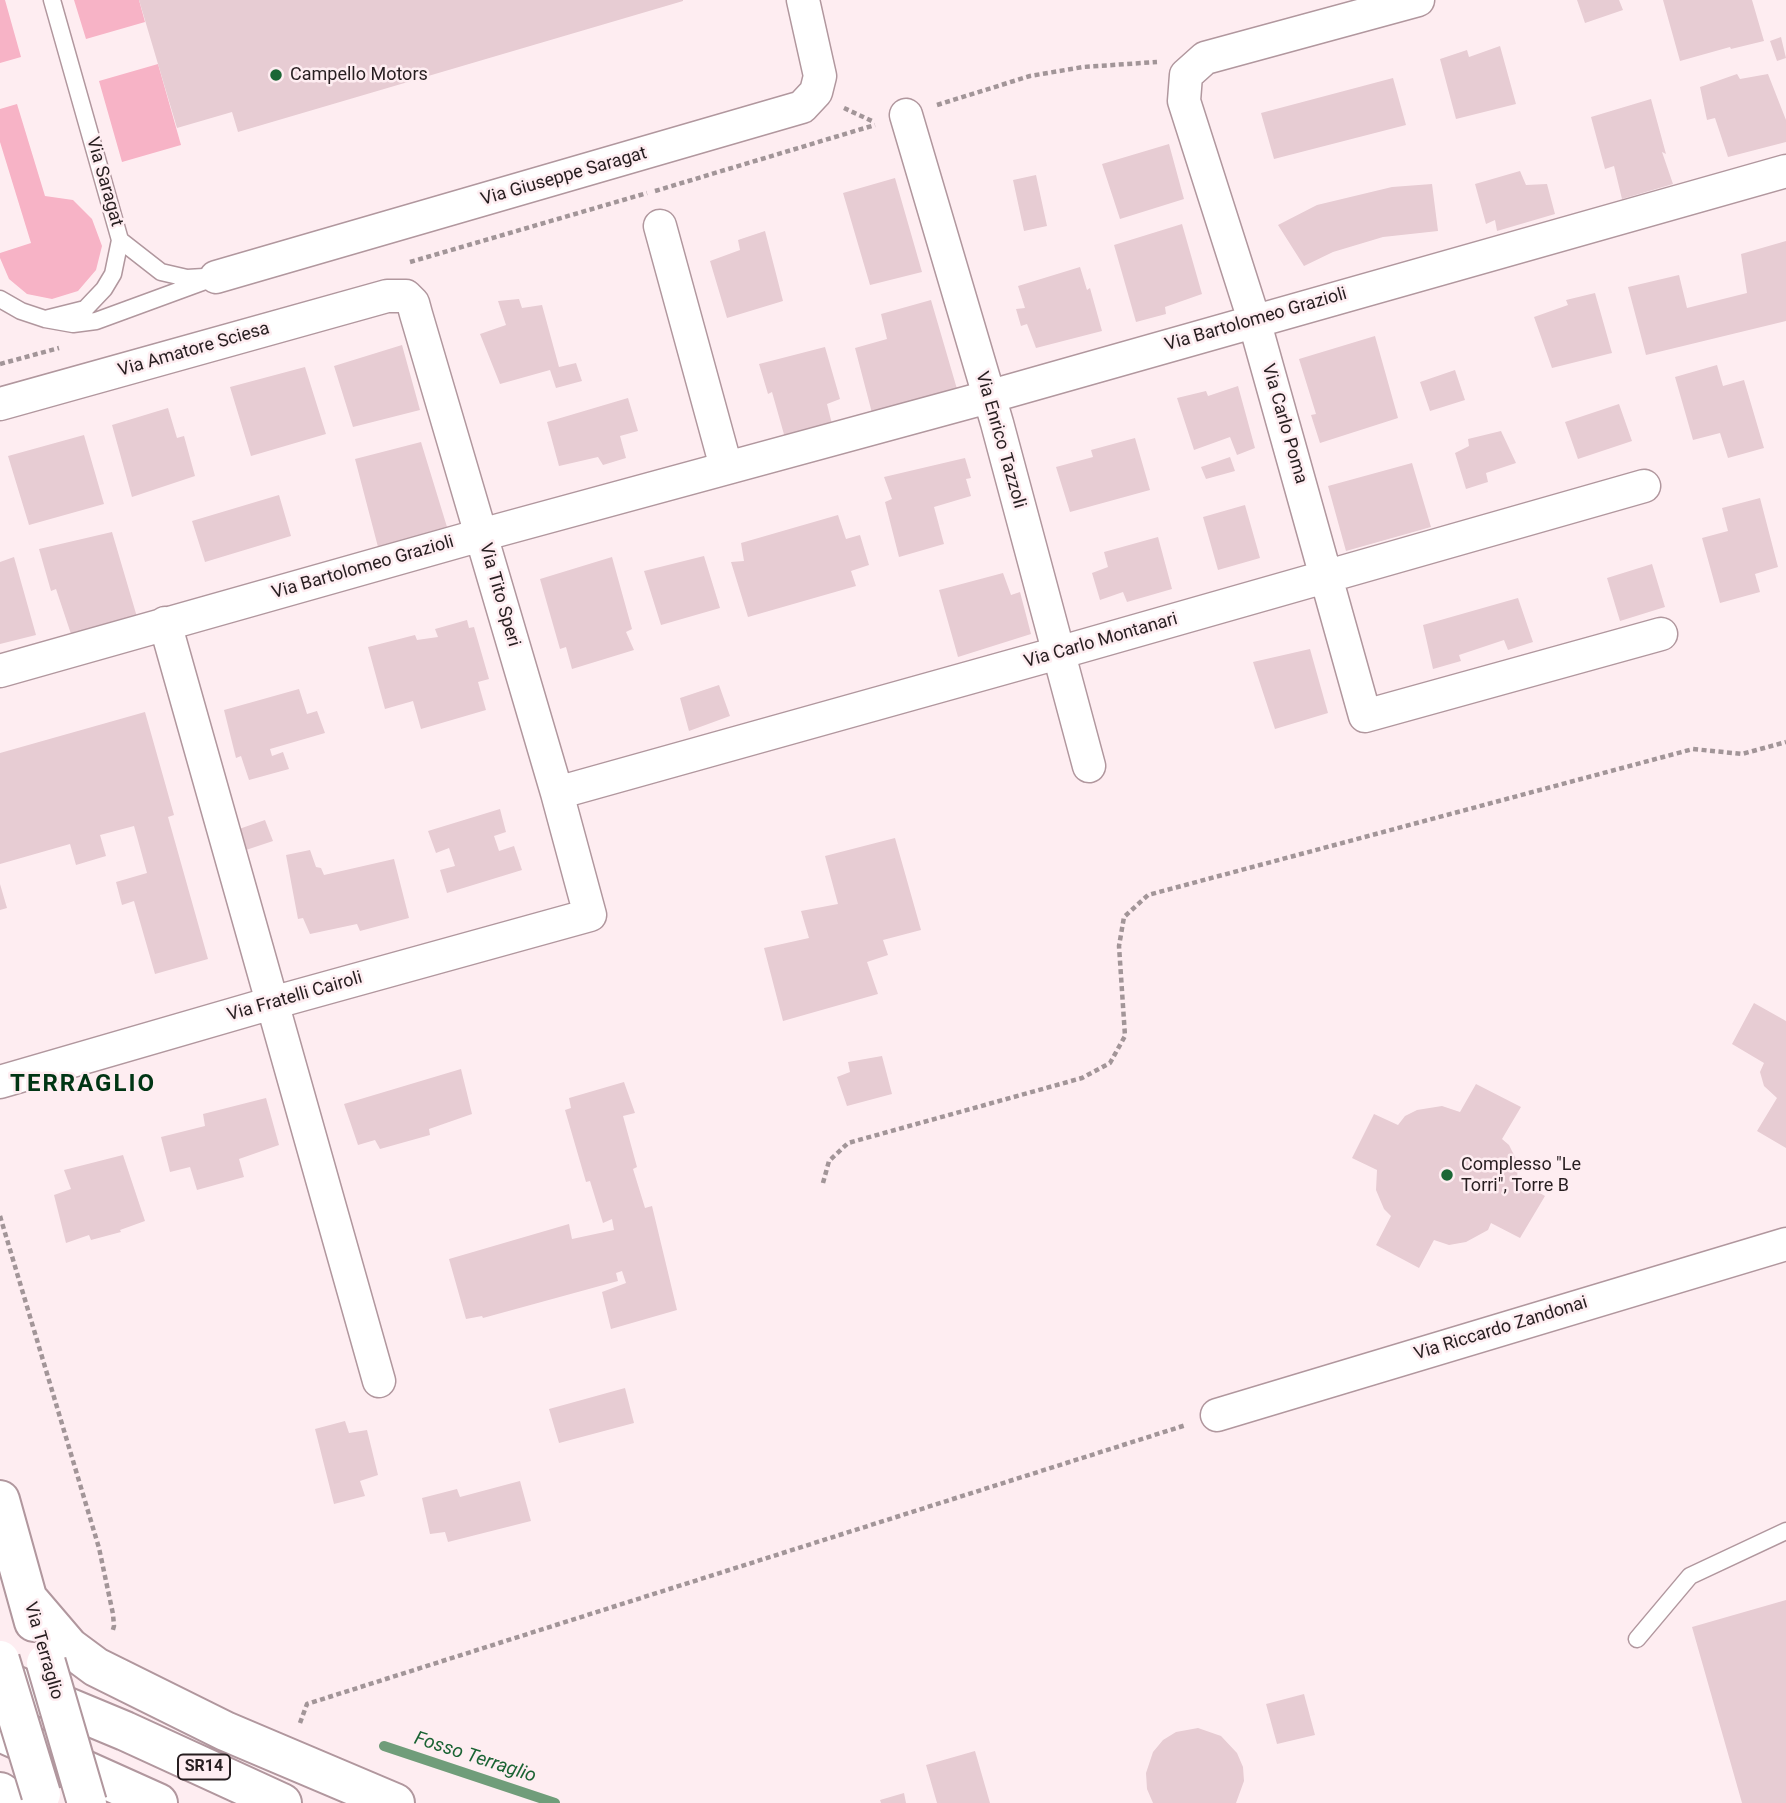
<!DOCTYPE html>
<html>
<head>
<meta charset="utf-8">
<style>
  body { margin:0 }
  canvas { display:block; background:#feedf1 }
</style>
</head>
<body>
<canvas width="1786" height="1803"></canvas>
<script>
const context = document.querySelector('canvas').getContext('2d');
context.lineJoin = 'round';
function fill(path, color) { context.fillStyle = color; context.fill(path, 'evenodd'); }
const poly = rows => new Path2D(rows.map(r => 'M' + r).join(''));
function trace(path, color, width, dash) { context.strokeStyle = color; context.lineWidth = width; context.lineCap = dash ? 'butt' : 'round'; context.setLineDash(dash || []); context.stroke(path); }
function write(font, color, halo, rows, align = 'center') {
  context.font = font + ' Roboto,sans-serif'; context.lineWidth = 5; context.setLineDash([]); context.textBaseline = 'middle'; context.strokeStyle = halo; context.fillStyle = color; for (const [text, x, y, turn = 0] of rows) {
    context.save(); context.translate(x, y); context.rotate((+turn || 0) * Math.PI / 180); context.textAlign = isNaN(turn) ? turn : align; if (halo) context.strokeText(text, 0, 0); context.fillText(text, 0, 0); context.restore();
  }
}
const green = poly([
  [0,0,5,0,21,57,0,63],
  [74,0,139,0,145,22,86,39],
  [158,64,181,145,122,162,99,81],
  [17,104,45,196,73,200,92,219,102,246,96,270,78,291,52,299,27,294,9,279,0,258,0,253,31,243,0,142,0,109]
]);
const stream = poly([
  [384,1746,555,1803]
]);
const building = poly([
  [139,0,683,0,683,1,238,132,232,112,177,128],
  [1577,0,1619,0,1623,10,1585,23],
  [1663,0,1752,0,1764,41,1731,49,1730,47,1680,61],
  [1781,37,1786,58,1777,61,1770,41],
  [1500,46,1516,104,1456,119,1440,59,1467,50,1469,57],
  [1737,74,1740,79,1768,74,1786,120,1786,142,1728,157,1715,118,1707,120,1700,87],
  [1393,78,1406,125,1274,159,1261,113],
  [1651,99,1666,154,1662,152,1673,184,1622,199,1614,166,1605,169,1591,117],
  [1169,144,1184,199,1120,219,1102,164],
  [1520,171,1526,185,1547,184,1555,214,1497,231,1495,220,1486,224,1475,184],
  [1036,175,1047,226,1024,231,1013,180],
  [895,178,922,272,870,285,843,193],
  [1432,184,1438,231,1383,237,1333,252,1304,266,1278,225,1317,205,1392,187],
  [1182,224,1202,294,1165,307,1166,314,1136,322,1114,245],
  [765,231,783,301,727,318,710,261,740,250,738,240],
  [1786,241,1786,321,1646,355,1628,287,1679,275,1687,308,1747,293,1741,254],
  [1080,267,1087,290,1090,288,1102,331,1036,348,1027,324,1021,326,1016,309,1025,308,1018,286],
  [1595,293,1612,353,1552,368,1534,317,1568,305,1566,300],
  [519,299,522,308,542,305,559,367,576,363,582,381,556,388,550,370,500,384,480,334,506,325,498,301],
  [931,300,957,389,872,413,855,348,887,339,881,314],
  [1375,336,1398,418,1320,443,1311,415,1316,414,1299,359],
  [402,345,420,410,353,427,334,366],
  [825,347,840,399,827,404,832,424,785,438,772,392,768,394,759,364],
  [1717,365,1723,386,1744,380,1764,448,1728,458,1720,433,1693,440,1675,377],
  [305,367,326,434,251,456,230,387],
  [1455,370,1465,400,1430,411,1420,382],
  [1238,386,1255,448,1237,455,1230,437,1194,450,1177,398,1206,391,1208,396],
  [628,398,638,431,620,436,626,458,603,465,598,457,559,466,547,422],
  [1619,404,1632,441,1578,459,1565,422],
  [168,408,177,438,184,436,195,476,132,497,112,425],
  [1501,431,1516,463,1486,473,1488,482,1466,489,1455,453,1469,446,1468,439],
  [84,435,104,504,29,525,8,456],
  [1135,438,1150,490,1070,512,1056,467,1093,457,1091,450],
  [421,442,447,527,378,547,355,459],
  [1230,457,1235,471,1206,479,1201,467],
  [965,458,971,478,966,479,971,496,934,507,944,544,899,557,885,502,892,499,884,477],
  [1412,463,1431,527,1346,551,1328,486],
  [279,495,291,536,205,562,192,521],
  [1760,498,1778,567,1755,574,1760,592,1720,603,1702,538,1728,531,1722,508],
  [1245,505,1260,558,1218,570,1203,517],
  [838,515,846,539,860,535,869,565,851,571,856,586,748,617,731,562,744,561,741,543],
  [112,532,137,617,79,636,77,631,71,634,56,589,51,591,39,549],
  [1158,537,1172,589,1127,602,1123,592,1100,600,1092,573,1108,567,1104,552],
  [704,556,720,608,661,625,644,571],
  [14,557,36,635,0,644,0,562],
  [612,557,632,629,626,632,634,650,572,669,566,647,560,649,540,579],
  [1652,564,1665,607,1620,621,1607,578],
  [1003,573,1011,595,1020,592,1031,634,958,657,939,590],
  [1518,598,1533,642,1508,650,1504,640,1459,655,1461,661,1433,669,1423,625],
  [467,620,469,628,474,627,489,679,478,682,486,710,421,729,413,701,385,709,368,647,415,635,417,640,438,637,435,629],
  [1310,649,1328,713,1275,729,1253,662],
  [719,685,730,716,689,731,680,698],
  [299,689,307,714,317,711,325,733,270,749,272,756,283,752,289,769,249,780,241,756,236,758,224,710],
  [145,712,174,815,168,817,208,959,155,974,134,901,122,905,116,882,147,873,134,826,100,835,106,856,76,865,70,844,0,864,0,753],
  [500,809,506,832,494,836,499,851,514,846,522,870,447,893,440,870,455,866,449,848,436,853,428,831],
  [265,820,273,841,246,850,239,829],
  [895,838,921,930,883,940,888,955,867,962,878,994,783,1021,764,948,809,938,801,911,838,904,825,856],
  [310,850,316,867,321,868,324,875,394,859,409,918,360,931,357,924,310,934,303,918,298,919,286,855],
  [0,884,7,908,0,910],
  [1754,1003,1786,1021,1786,1148,1757,1131,1777,1098,1764,1086,1760,1072,1764,1063,1732,1044],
  [882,1056,892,1094,847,1106,837,1077,850,1072,848,1062],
  [461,1069,472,1114,429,1129,430,1135,380,1149,375,1140,358,1145,344,1104],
  [624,1082,635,1113,623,1116,637,1167,633,1169,645,1208,652,1206,677,1310,611,1329,602,1292,626,1283,622,1271,616,1273,618,1281,483,1318,482,1316,466,1319,449,1259,569,1224,572,1239,614,1230,612,1219,603,1223,590,1181,586,1182,565,1110,571,1108,569,1098],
  [1476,1084,1521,1107,1502,1139,1509,1145,1518,1163,1517,1180,1545,1196,1520,1238,1491,1223,1488,1230,1466,1242,1449,1245,1434,1240,1419,1268,1376,1245,1391,1216,1384,1209,1376,1190,1377,1170,1352,1158,1374,1114,1398,1125,1405,1116,1417,1110,1442,1106,1460,1112],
  [266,1098,279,1145,239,1159,244,1177,197,1190,190,1167,170,1172,161,1137,205,1126,203,1114],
  [123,1155,145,1221,120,1230,121,1232,91,1240,89,1235,66,1243,54,1195,71,1189,64,1170],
  [625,1388,634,1423,559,1443,549,1409],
  [345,1421,349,1433,367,1430,378,1475,360,1481,365,1496,334,1504,315,1429],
  [520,1481,531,1521,448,1542,445,1532,430,1534,422,1498,457,1489,460,1497],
  [1786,1600,1786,1803,1742,1803,1692,1627],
  [1304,1694,1315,1735,1277,1744,1266,1704],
  [1198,1728,1221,1736,1237,1753,1243,1767,1244,1781,1236,1803,1153,1803,1147,1789,1146,1773,1153,1752,1163,1740,1176,1732],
  [975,1751,990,1803,937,1803,926,1765],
  [904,1793,906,1803,881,1803,880,1800]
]);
const path = poly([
  [937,105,1030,76,1083,67,1157,62],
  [844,108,874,122],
  [655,191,875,125],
  [410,262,647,193],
  [0,364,59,348],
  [823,1183,829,1161,848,1143,1082,1078,1110,1063,1125,1036,1119,946,1124,917,1148,895,1693,749,1742,754,1786,742],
  [0,1216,99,1548,113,1614,114,1626,112,1633],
  [300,1723,307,1704,1186,1425]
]);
const lane = poly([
  [120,240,161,272,187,278,204,277],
  [0,299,21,311,45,319,73,324,96,321,216,277],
  [45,319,85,309,104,289,113,274,120,240,52,0],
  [1637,1639,1690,1576,1786,1531]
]);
const street = poly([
  [1418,0,1205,58,1186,75,1184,101,1254,320,1365,716,1661,634],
  [906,115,997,423,1089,766],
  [660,226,726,467],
  [216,277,802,107,816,92,820,76,803,0],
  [0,404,387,296,406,296,413,303,416,314,557,793,590,915,272,1003,0,1082],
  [165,623,379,1381],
  [0,671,481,535,988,397,1786,171],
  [557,793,1058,653,1644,486],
  [1217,1415,1786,1244]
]);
const primary = poly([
  [0,1500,34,1622],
  [28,1599,69,1647,96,1667,225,1731,395,1803],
  [0,1679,125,1731,282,1803],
  [0,1732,158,1803],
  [0,1792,16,1803]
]);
const primaryBridge = poly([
  [0,1660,41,1794],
  [46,1663,87,1803]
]);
const markers = [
  [276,75,7,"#1b6736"],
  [1447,1175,7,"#1b6736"]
];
const shields = [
  [204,1767,52]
];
const shieldNames = [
  ["SR14",204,1767]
];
const poiNames = [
  ["Campello Motors",290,75],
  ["Complesso \"Le",1461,1165],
  ["Torri\", Torre B",1461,1186]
];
const streetNames = [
  ["Via Giuseppe Saragat",564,177,-16],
  ["Via Saragat",104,182,74],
  ["Via Bartolomeo Grazioli",1256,320,-16],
  ["Via Amatore Sciesa",194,350,-16],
  ["Via Carlo Poma",1284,424,74],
  ["Via Enrico Tazzoli",1000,440,74],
  ["Via Bartolomeo Grazioli",363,568,-16],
  ["Via Tito Speri",499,595,74],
  ["Via Carlo Montanari",1101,641,-16],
  ["Via Fratelli Cairoli",295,997,-16],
  ["Via Riccardo Zandonai",1501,1329,-17],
  ["Via Terraglio",43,1651,74]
];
const waterNames = [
  ["Fosso Terraglio",475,1758,18]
];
const districtNames = [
  ["TERRAGLIO",83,1085]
];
fill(green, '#f7b3c6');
trace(stream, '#709d7a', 10);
fill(building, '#e7ccd3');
trace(lane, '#b1979e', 19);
trace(street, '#b1979e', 35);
trace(primary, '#b1979e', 42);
trace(path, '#a29598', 4.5, [5, 3.5]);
trace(lane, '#fff', 16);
trace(street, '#fff', 32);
trace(primary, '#fff', 38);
trace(primaryBridge, '#b1979e', 42, []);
trace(primaryBridge, '#fff', 38);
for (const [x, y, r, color] of markers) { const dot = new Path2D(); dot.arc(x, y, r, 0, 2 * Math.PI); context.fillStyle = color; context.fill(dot); trace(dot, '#feedf1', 2.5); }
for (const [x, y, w] of shields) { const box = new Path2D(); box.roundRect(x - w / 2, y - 12.5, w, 25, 5); context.fillStyle = '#feedf1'; context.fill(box); trace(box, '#271e20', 2); }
write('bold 16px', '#271e20', null, shieldNames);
write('18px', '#271e20', '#feedf1', poiNames, 'left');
write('18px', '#271e20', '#feedf1', streetNames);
write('italic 19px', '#1a6333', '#feedf1', waterNames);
context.letterSpacing = '2px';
write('bold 24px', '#003514', '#feedf1', districtNames);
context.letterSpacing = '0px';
</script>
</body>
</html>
